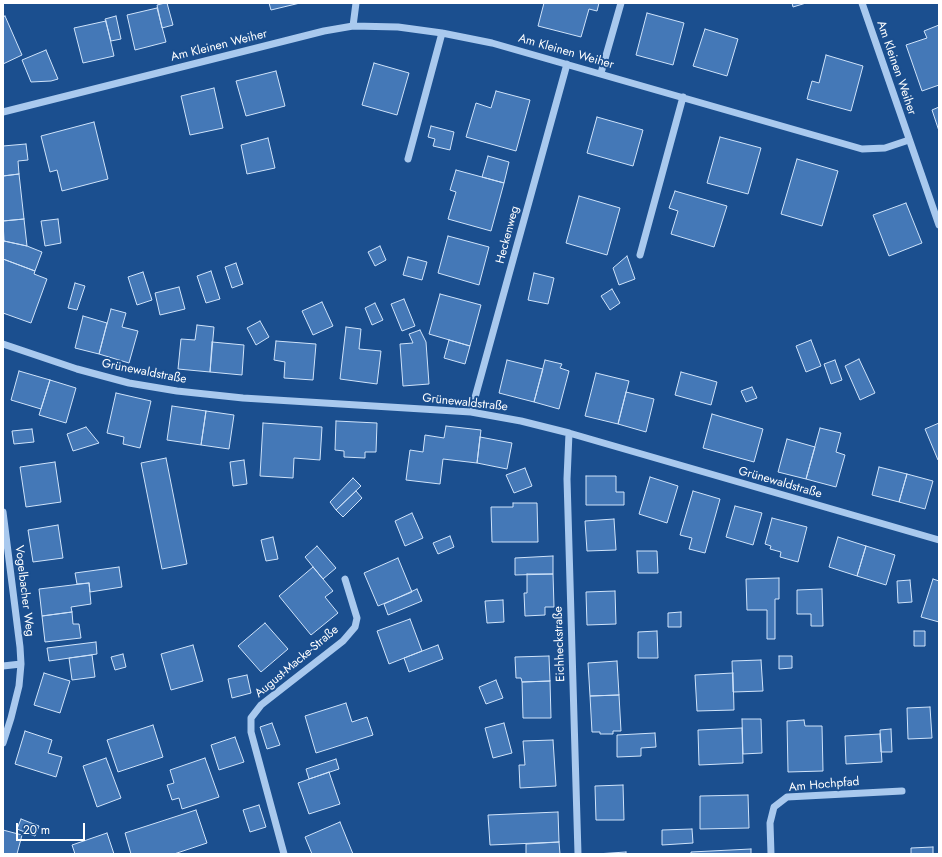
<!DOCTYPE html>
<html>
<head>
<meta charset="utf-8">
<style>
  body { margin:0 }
  #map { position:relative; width:942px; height:857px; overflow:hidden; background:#1b4f8f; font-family:Jost,sans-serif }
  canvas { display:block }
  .frame { position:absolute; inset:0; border:4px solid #fff; pointer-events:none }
  .scale { position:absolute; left:16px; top:823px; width:69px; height:18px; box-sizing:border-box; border:2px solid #fff; border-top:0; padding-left:5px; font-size:12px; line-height:14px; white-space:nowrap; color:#fff; -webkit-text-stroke:3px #1b4f8f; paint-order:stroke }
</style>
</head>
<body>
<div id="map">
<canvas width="942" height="857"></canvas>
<div class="frame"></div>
<div class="scale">20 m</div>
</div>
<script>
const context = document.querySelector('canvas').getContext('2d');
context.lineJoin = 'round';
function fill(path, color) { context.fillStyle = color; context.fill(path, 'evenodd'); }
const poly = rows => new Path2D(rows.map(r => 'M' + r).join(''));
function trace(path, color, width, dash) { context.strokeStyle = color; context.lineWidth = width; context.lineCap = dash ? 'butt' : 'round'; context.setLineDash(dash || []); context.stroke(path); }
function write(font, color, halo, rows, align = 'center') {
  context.font = font + ' Jost,sans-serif'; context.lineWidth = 4; context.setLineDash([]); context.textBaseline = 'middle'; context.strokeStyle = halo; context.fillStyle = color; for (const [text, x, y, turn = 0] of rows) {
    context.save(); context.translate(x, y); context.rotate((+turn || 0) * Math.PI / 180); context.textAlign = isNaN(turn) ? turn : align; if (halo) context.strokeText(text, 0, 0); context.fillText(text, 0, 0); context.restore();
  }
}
const building = poly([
  [165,3,167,3,173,25,162,28,157,5,165,3],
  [269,3,300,3,271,10,269,3],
  [544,3,599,3,597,11,589,9,581,37,538,26,544,3],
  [792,3,806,3,793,7,792,3],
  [157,8,166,42,135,50,127,15,157,8],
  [647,13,684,23,673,65,636,55,647,13],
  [5,16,22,55,3,64,3,17,5,16],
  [116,16,121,39,111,41,105,19,116,16],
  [106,21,114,56,83,63,74,28,106,21],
  [939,25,939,85,922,91,906,45,927,38,924,31,939,25],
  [705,29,738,39,727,76,693,66,705,29],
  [46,50,58,79,51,81,31,82,22,60,46,50],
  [826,55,863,66,851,111,807,99,812,81,819,83,826,55],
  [374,63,409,73,397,115,362,105,374,63],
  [276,71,285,106,246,116,236,81,276,71],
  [214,88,223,128,190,135,181,96,214,88],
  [496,91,530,100,516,151,466,137,476,103,491,108,496,91],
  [939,107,939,131,932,110,939,107],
  [597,117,643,130,633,166,587,153,597,117],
  [94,122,108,179,62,191,57,170,50,172,41,136,94,122],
  [431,126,454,132,450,150,433,146,435,139,428,137,431,126],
  [720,137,761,148,748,194,707,183,720,137],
  [268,138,275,168,247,174,241,145,268,138],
  [26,144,28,160,18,161,19,174,3,176,3,146,26,144],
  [488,156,509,162,504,183,482,177,488,156],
  [797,159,838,171,822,226,781,214,797,159],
  [456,170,504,183,491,231,448,219,456,192,450,190,456,170],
  [19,174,24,219,3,221,3,176,19,174],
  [675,191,727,206,714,247,671,234,678,211,669,208,675,191],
  [579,196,620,208,607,255,566,243,579,196],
  [906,203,922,243,889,256,873,215,906,203],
  [24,219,27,246,4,241,3,221,24,219],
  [58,219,61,243,45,246,41,221,58,219],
  [448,236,489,247,479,285,438,273,448,236],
  [4,241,27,246,42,252,35,271,3,259,3,245,4,241],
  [380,246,386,260,375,266,368,252,380,246],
  [627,256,635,279,619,285,613,268,627,256],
  [408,257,427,262,422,280,403,275,408,257],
  [3,259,35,271,34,274,47,279,31,323,3,313,3,259],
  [236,263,243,284,232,288,225,267,236,263],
  [211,271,220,299,206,303,197,276,211,271],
  [143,272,152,300,137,305,128,277,143,272],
  [534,273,554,278,548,304,528,300,534,273],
  [75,283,85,286,77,310,68,308,75,283],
  [179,287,185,309,160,315,155,293,179,287],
  [612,289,620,303,610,310,601,296,612,289],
  [440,294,481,305,470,346,429,334,440,294],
  [404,299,415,326,402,331,391,304,404,299],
  [322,302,333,326,313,335,302,311,322,302],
  [375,303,383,320,372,325,365,308,375,303],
  [111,309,126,313,122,327,138,331,129,363,99,354,111,309],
  [83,316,107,323,99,354,75,348,83,316],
  [260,321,269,337,256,345,247,328,260,321],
  [197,325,214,327,210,372,178,369,181,339,195,340,197,325],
  [346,327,361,329,359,349,381,351,377,384,340,379,346,327],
  [420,330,426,342,429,384,403,386,400,344,413,343,409,334,420,330],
  [449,340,470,346,465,364,444,358,449,340],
  [811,340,821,366,806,372,796,346,811,340],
  [276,341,316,344,313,380,284,378,285,362,274,360,276,341],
  [212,342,244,345,242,375,210,372,212,342],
  [859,359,875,393,860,400,845,366,859,359],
  [507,360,543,369,534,402,499,393,507,360],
  [545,360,562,364,560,368,569,371,559,409,534,402,545,360],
  [835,360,842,380,831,384,824,364,835,360],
  [19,371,50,380,41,409,11,400,19,371],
  [681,372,717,382,711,405,675,395,681,372],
  [596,373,629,381,618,424,585,416,596,373],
  [50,380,76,388,66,423,39,415,50,380],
  [752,387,757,398,746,402,741,391,752,387],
  [626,392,654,399,646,432,618,424,626,392],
  [116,393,151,401,140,448,123,444,124,437,107,433,116,393],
  [172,406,206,411,201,445,167,440,172,406],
  [206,411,234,415,229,449,201,445,206,411],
  [712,414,763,429,754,462,703,448,712,414],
  [336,421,377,423,376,452,365,452,365,458,344,457,344,451,335,450,336,421],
  [263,423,322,427,320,460,294,458,293,478,260,476,263,423],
  [939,423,939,460,938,460,925,429,939,423],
  [446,426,481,430,477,463,443,459,440,484,406,480,410,450,423,452,425,435,444,438,446,426],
  [86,427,99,443,73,451,67,434,86,427],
  [820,428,841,433,836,452,845,455,836,487,806,479,820,428],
  [32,429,34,442,14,444,12,431,32,429],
  [480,437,512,443,507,469,477,463,480,437],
  [787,439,815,447,806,479,778,472,787,439],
  [166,458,187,564,162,569,141,463,166,458],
  [244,460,247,484,233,486,230,462,244,460],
  [55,462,61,502,26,507,20,467,55,462],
  [879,467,907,474,899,502,872,495,879,467],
  [525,468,532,486,514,493,506,475,525,468],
  [907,474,933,481,925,509,899,502,907,474],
  [586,476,616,476,616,492,624,492,624,505,586,505,586,476],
  [650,477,678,486,667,523,639,514,650,477],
  [353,478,361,486,336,510,330,502,353,478],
  [356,491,362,498,343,517,336,510,356,491],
  [693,491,720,499,705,553,689,549,692,538,680,535,693,491],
  [513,503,537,503,538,542,492,542,491,507,513,507,513,503],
  [735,506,762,513,753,545,726,537,735,506],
  [412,513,423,538,405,546,395,521,412,513],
  [772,518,807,527,798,562,780,557,781,552,770,549,771,546,765,544,772,518],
  [614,519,616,550,587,551,585,521,614,519],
  [58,525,63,558,33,562,28,530,58,525],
  [450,536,454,547,438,554,433,543,450,536],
  [273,537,278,559,266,561,261,540,273,537],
  [838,537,866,546,857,576,829,567,838,537],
  [317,546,336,568,323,579,305,557,317,546],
  [866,546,895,555,886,585,857,576,866,546],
  [637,551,657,551,658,573,638,573,637,551],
  [553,556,553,574,515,575,515,558,553,556],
  [398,558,412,592,378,606,364,573,398,558],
  [119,567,122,587,90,592,89,583,77,584,75,573,119,567],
  [313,567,333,591,325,597,338,613,311,635,279,596,313,567],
  [527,574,553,574,554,607,545,607,545,615,525,616,524,593,527,593,527,574],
  [779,578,779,599,775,599,775,639,767,639,767,610,747,610,746,579,779,578],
  [933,579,939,581,939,622,921,617,933,579],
  [910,580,912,602,898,603,897,581,910,580],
  [89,583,91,604,71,607,72,612,42,616,39,589,89,583],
  [417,589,422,601,388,615,384,604,417,589],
  [822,589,823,626,811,626,811,614,797,614,797,590,822,589],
  [615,591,616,624,587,625,586,592,615,591],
  [503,600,504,622,487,623,485,601,503,600],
  [72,612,73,624,79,624,81,638,45,642,42,616,72,612],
  [681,612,681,627,668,627,668,613,681,612],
  [410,619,422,651,389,664,377,631,410,619],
  [265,623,288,649,261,672,238,646,265,623],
  [657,631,658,658,638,658,638,632,657,631],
  [914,631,925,631,925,646,914,646,914,631],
  [96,642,97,654,49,661,47,648,96,642],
  [193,645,203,681,171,690,161,654,193,645],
  [438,645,443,659,409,672,404,658,438,645],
  [123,654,126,667,115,670,111,657,123,654],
  [92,655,95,677,72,680,69,658,92,655],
  [549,656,550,681,522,682,521,678,516,678,515,657,549,656],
  [779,656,792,656,792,668,779,669,779,656],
  [761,660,763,691,733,692,732,661,761,660],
  [617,661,619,695,590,696,588,663,617,661],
  [44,673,70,681,60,713,34,705,44,673],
  [733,673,734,710,697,711,695,675,733,673],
  [247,675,251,693,232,698,228,679,247,675],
  [496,680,503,698,486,704,479,687,496,680],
  [550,681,551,718,523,718,522,682,550,681],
  [619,695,621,731,613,731,613,734,600,734,600,732,592,732,590,696,619,695],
  [346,703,352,722,367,717,373,735,316,753,305,716,346,703],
  [930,707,932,738,908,739,907,708,930,707],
  [742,719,761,719,762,753,743,754,742,719],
  [804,720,805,726,822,726,823,771,788,772,787,721,804,720],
  [272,723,280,745,267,749,260,727,272,723],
  [504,723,512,753,493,758,485,728,504,723],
  [153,725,163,757,118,772,107,740,153,725],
  [742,728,743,763,699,765,698,730,742,728],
  [891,729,892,752,881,752,880,730,891,729],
  [25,731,52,740,48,753,62,757,56,777,15,764,25,731],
  [655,733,656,747,641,748,641,756,617,757,617,735,655,733],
  [880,734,882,762,846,764,845,736,880,734],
  [235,737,244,762,219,770,211,745,235,737],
  [553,740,556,786,520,788,519,765,525,765,523,741,553,740],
  [106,758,121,798,97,807,83,766,106,758],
  [205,758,219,797,182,809,179,798,172,800,167,785,174,783,170,770,205,758],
  [336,759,339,769,309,779,306,769,336,759],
  [329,772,340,804,309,814,298,783,329,772],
  [623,785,624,820,596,820,595,786,623,785],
  [748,795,749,828,700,829,700,796,748,795],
  [259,805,266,827,250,832,243,810,259,805],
  [196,810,207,843,174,854,131,854,125,833,196,810],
  [558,812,559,842,490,845,488,815,558,812],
  [21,819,39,826,35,836,17,829,21,819],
  [340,822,353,854,312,854,305,837,340,822],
  [692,829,693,843,662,845,662,830,692,829],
  [3,830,22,835,17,854,3,854,3,830],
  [107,833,114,854,75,854,72,845,107,833],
  [559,842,560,854,526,854,526,844,559,842],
  [933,847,933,854,911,854,911,848,933,847],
  [751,849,751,854,691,854,691,852,751,849],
  [626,852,626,854,596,854,626,852]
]);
const minor = poly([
  [862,3,939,225],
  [353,26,356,3],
  [601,73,621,3],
  [3,112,324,31,353,26,398,27,442,33,492,43,862,149,885,148,909,140],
  [408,159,442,33],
  [640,255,683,97],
  [3,344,77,369,129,383,177,391,243,398,471,412,521,421,569,433,939,540],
  [471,412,567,64],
  [569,433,567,479,578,854],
  [3,512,20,647,21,664,19,686,11,718,3,743],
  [3,666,21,664],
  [284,854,251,732,251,718,261,705,343,641,355,627,357,618,345,579],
  [771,854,770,823,774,807,787,797,902,791]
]);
const streetNames = [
  ["Am Kleinen Weiher",219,46,-14],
  ["Am Kleinen Weiher",566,52,16],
  ["Am Kleinen Weiher",896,68,71],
  ["Heckenweg",508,235,-75],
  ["Grünewaldstraße",144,372,11],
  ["Grünewaldstraße",465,403,6],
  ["Grünewaldstraße",780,483,16],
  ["Vogelbacher Weg",24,591,83],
  ["Eichheckstraße",560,644,-92],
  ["August-Macke-Straße",297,662,-40],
  ["Am Hochpfad",824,785,-5]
];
fill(building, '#4478b7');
trace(building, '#cfe3fa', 1);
trace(minor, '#a9c9ee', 7);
write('12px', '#fff', '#1b4f8f', streetNames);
</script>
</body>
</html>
